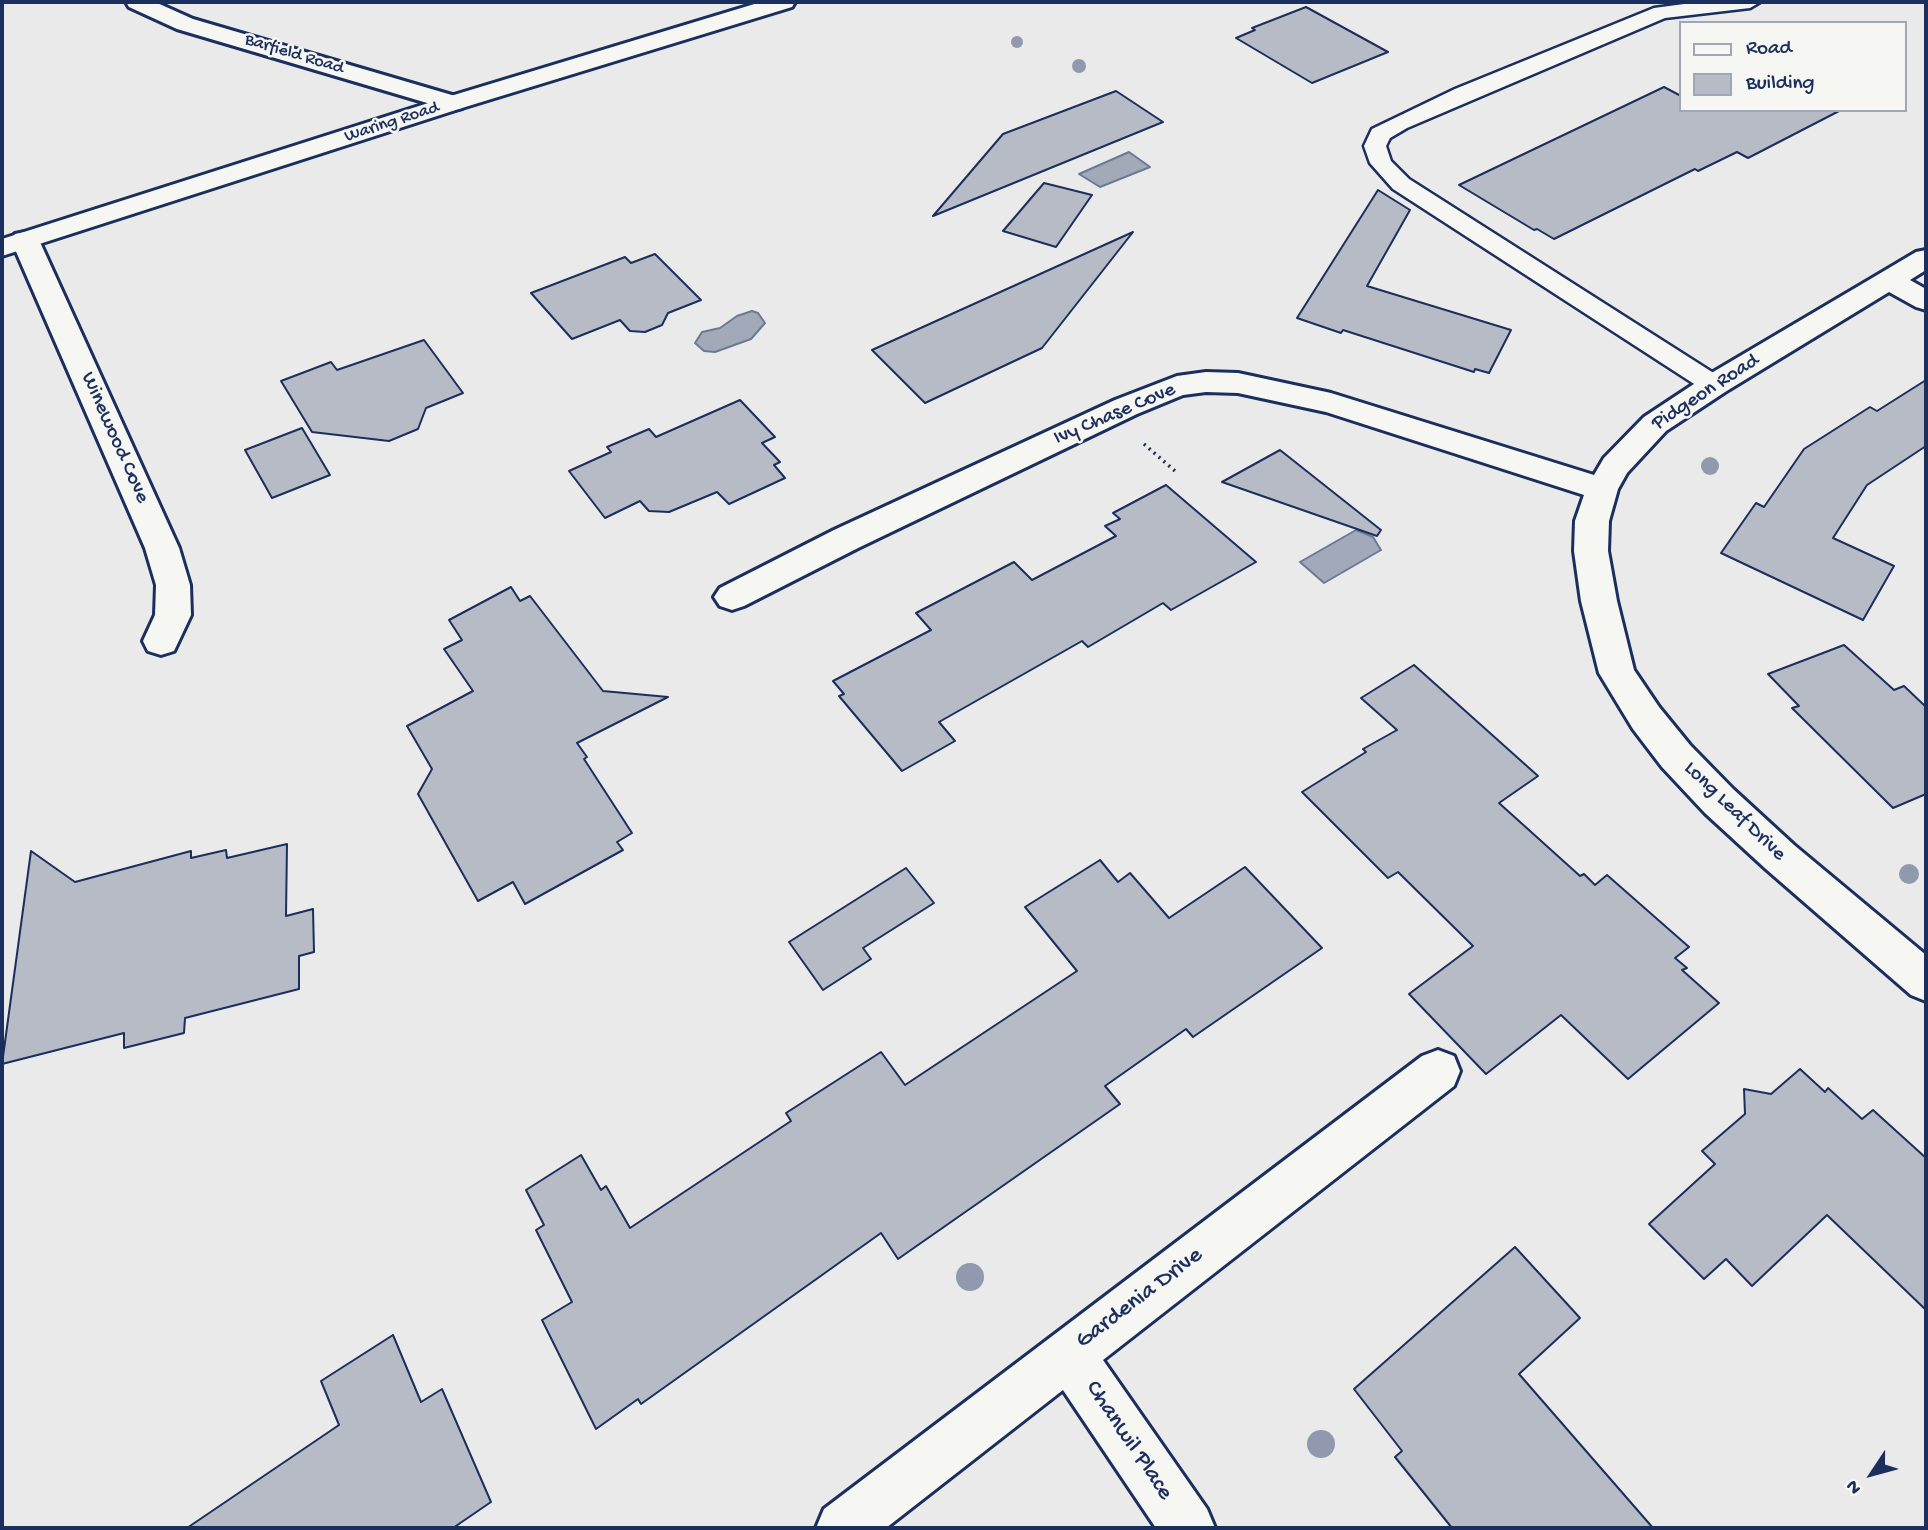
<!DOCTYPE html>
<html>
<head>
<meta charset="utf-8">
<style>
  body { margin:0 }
  #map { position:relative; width:1928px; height:1530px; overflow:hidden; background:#e9eae9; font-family:"Gochi Hand",sans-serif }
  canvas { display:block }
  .frame { position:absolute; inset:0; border:4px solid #1b2f5e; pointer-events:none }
  .legend { position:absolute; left:1679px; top:21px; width:228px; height:91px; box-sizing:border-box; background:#f6f6f2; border:2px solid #9ea6b7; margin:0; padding:9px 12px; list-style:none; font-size:21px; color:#1b2f5e }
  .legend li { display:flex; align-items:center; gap:14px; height:35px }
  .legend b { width:35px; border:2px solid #9ea6b7 }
  .north { position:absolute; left:1837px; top:1439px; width:70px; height:70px; -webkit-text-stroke:5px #f6f6f2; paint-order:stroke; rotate:234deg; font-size:19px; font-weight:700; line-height:28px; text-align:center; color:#1b2f5e }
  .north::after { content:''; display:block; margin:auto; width:24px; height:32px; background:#1b2f5e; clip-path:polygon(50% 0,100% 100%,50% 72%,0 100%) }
</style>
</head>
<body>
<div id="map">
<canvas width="1928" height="1530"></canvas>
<div class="frame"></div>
<ul class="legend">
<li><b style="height:9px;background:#f6f6f2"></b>Road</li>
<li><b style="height:19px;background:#b6bbc6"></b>Building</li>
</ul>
<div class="north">N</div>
</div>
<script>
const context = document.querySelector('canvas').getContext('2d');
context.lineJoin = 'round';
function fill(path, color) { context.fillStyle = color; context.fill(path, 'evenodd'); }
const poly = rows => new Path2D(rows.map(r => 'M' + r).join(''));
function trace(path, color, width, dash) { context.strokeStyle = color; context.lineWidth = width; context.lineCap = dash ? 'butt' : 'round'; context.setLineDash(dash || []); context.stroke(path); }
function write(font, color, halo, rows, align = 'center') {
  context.font = font + ' "Gochi Hand",sans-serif'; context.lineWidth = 5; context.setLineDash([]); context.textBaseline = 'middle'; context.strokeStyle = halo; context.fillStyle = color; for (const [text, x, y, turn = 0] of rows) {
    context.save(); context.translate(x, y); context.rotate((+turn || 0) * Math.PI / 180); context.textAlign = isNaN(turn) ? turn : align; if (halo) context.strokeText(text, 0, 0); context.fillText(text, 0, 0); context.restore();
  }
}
const water = poly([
  [1129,152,1150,167,1100,187,1079,174,1129,152],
  [752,311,758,313,765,323,751,339,715,352,704,351,695,343,702,332,720,328,737,316,752,311],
  [1356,530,1373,537,1381,550,1324,583,1300,562,1356,530]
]);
const building = poly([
  [1306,7,1388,52,1312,83,1236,38,1255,30,1252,28,1306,7],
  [1664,87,1681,96,1681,110,1841,110,1748,158,1737,152,1698,171,1695,169,1554,239,1537,229,1534,230,1459,185,1664,87],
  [1116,91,1163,122,933,216,1003,134,1116,91],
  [1044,183,1092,195,1056,247,1003,231,1044,183],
  [1378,190,1410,210,1367,286,1511,330,1489,373,1475,369,1474,372,1343,330,1341,333,1297,318,1378,190],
  [1133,232,1042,348,925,403,872,350,1133,232],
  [655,254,701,300,668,313,662,325,645,332,630,331,620,320,572,339,531,293,625,257,631,263,655,254],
  [424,340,463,393,426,408,418,429,389,441,312,432,281,381,331,362,337,370,424,340],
  [1926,380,1926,446,1867,485,1833,538,1894,566,1863,620,1721,553,1756,503,1764,507,1804,449,1870,407,1877,411,1926,380],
  [740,400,775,437,762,443,780,462,774,465,785,478,729,504,717,492,669,512,649,511,640,501,605,518,569,471,611,452,607,447,649,429,656,437,740,400],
  [302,428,330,475,272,498,245,450,302,428],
  [1280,450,1381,530,1377,536,1222,482,1280,450],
  [1166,485,1256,562,1171,610,1163,603,1088,647,1082,641,939,722,955,741,902,771,839,696,844,694,833,681,931,630,916,613,1014,562,1032,580,1116,536,1105,526,1120,519,1113,513,1166,485],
  [511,587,520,601,530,596,603,691,668,697,577,743,587,757,584,759,632,833,617,842,623,850,525,904,513,882,478,901,418,794,432,769,407,726,473,691,444,649,462,640,449,620,511,587],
  [1844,645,1894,690,1904,686,1926,707,1926,794,1893,808,1792,708,1799,706,1768,674,1844,645],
  [1414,665,1538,776,1499,803,1580,876,1584,874,1595,885,1607,875,1689,947,1675,958,1687,968,1682,970,1719,1003,1628,1079,1561,1015,1486,1074,1409,994,1473,946,1398,872,1388,878,1302,792,1366,752,1363,749,1397,730,1361,698,1414,665],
  [287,844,286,916,313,909,314,952,299,956,299,989,185,1018,184,1033,124,1048,124,1033,2,1064,31,851,75,882,191,851,191,858,226,850,227,858,287,844],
  [1100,860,1118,882,1130,873,1169,918,1245,867,1322,948,1193,1037,1186,1029,1105,1086,1120,1104,898,1259,881,1233,641,1404,638,1399,596,1429,542,1320,572,1302,536,1230,544,1225,526,1190,581,1155,601,1190,606,1186,630,1228,791,1121,786,1113,881,1052,905,1085,1077,971,1025,907,1100,860],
  [906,868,934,903,863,948,871,959,823,990,789,942,906,868],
  [1800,1069,1825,1092,1828,1088,1862,1119,1873,1110,1926,1158,1926,1310,1827,1215,1752,1286,1726,1259,1704,1279,1649,1224,1715,1164,1702,1151,1745,1114,1744,1089,1771,1094,1800,1069],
  [1515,1247,1580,1318,1519,1374,1653,1528,1452,1528,1395,1457,1402,1451,1354,1389,1515,1247],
  [393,1335,421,1402,442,1389,491,1502,453,1528,187,1528,339,1425,321,1381,393,1335]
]);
const path = poly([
  [1144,444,1175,471]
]);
const service = poly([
  [1699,2,1760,2,1750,8,1665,18,1407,128,1390,138,1386,146,1391,161,1409,179,1723,379,1727,385,1723,391,1714,394,1705,391,1393,189,1370,163,1364,146,1372,129,1455,89,1654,8,1699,2]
]);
const minor = poly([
  [126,2,155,2,193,19,462,98,465,103,462,108,453,110,444,108,177,29,129,7,126,2],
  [25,232,35,234,39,240,179,548,190,585,191,615,174,651,161,655,148,651,143,641,155,615,156,585,145,548,11,240,15,234,25,232],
  [1926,250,1926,270,1910,280,1926,289,1926,310,1916,307,1889,292,1725,392,1666,431,1627,473,1618,489,1609,521,1608,551,1617,601,1634,670,1659,707,1690,745,1733,789,1794,845,1926,955,1926,1001,1911,995,1766,869,1705,813,1662,767,1633,729,1599,673,1581,601,1574,551,1575,521,1584,495,1326,412,1238,393,1206,392,1183,395,1137,414,858,548,744,606,732,610,720,606,714,597,720,588,834,530,1115,400,1177,376,1206,372,1238,373,1331,393,1594,475,1604,458,1644,417,1703,378,1879,274,1916,252,1926,250],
  [1438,1050,1454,1056,1460,1071,1454,1086,1103,1360,1207,1509,1215,1528,1156,1528,1063,1390,886,1528,816,1528,824,1509,1422,1056,1438,1050]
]);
const secondary = poly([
  [761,2,795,2,792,7,462,108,2,256,2,239,444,98,761,2]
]);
const trees = [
  [1017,42,6],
  [1079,66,7],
  [1710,466,9],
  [1909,874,10],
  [970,1277,14],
  [1321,1444,14]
];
const farStreetnames = [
  ["Barfield Road",294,55,17],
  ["Waring Road",392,123,-18]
];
const streetNames = [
  ["Pidgeon Road",1706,393,-33],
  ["Ivy Chase Cove",1115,415,-23],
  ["Winewood Cove",114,438,66],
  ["Long Leaf Drive",1734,812,44]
];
const nearStreetnames = [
  ["Gardenia Drive",1140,1299,-37],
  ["Chanwil Place",1128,1441,56]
];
fill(water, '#a2aaba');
trace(water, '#6c7995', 2);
fill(building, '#b6bbc6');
trace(building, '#1b2f5e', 2);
trace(service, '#1b2f5e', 5);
trace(minor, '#1b2f5e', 6);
trace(secondary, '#1b2f5e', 6);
trace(path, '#1b2f5e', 3.5, [2, 4.5]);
fill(service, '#f6f6f2');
fill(minor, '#f6f6f2');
fill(secondary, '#f6f6f2');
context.fillStyle = '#9099ad';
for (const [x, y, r] of trees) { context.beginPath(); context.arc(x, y, r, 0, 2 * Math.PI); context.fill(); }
write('18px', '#1b2f5e', '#f6f6f2', farStreetnames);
write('21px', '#1b2f5e', '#f6f6f2', streetNames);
write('24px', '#1b2f5e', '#f6f6f2', nearStreetnames);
</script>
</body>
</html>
